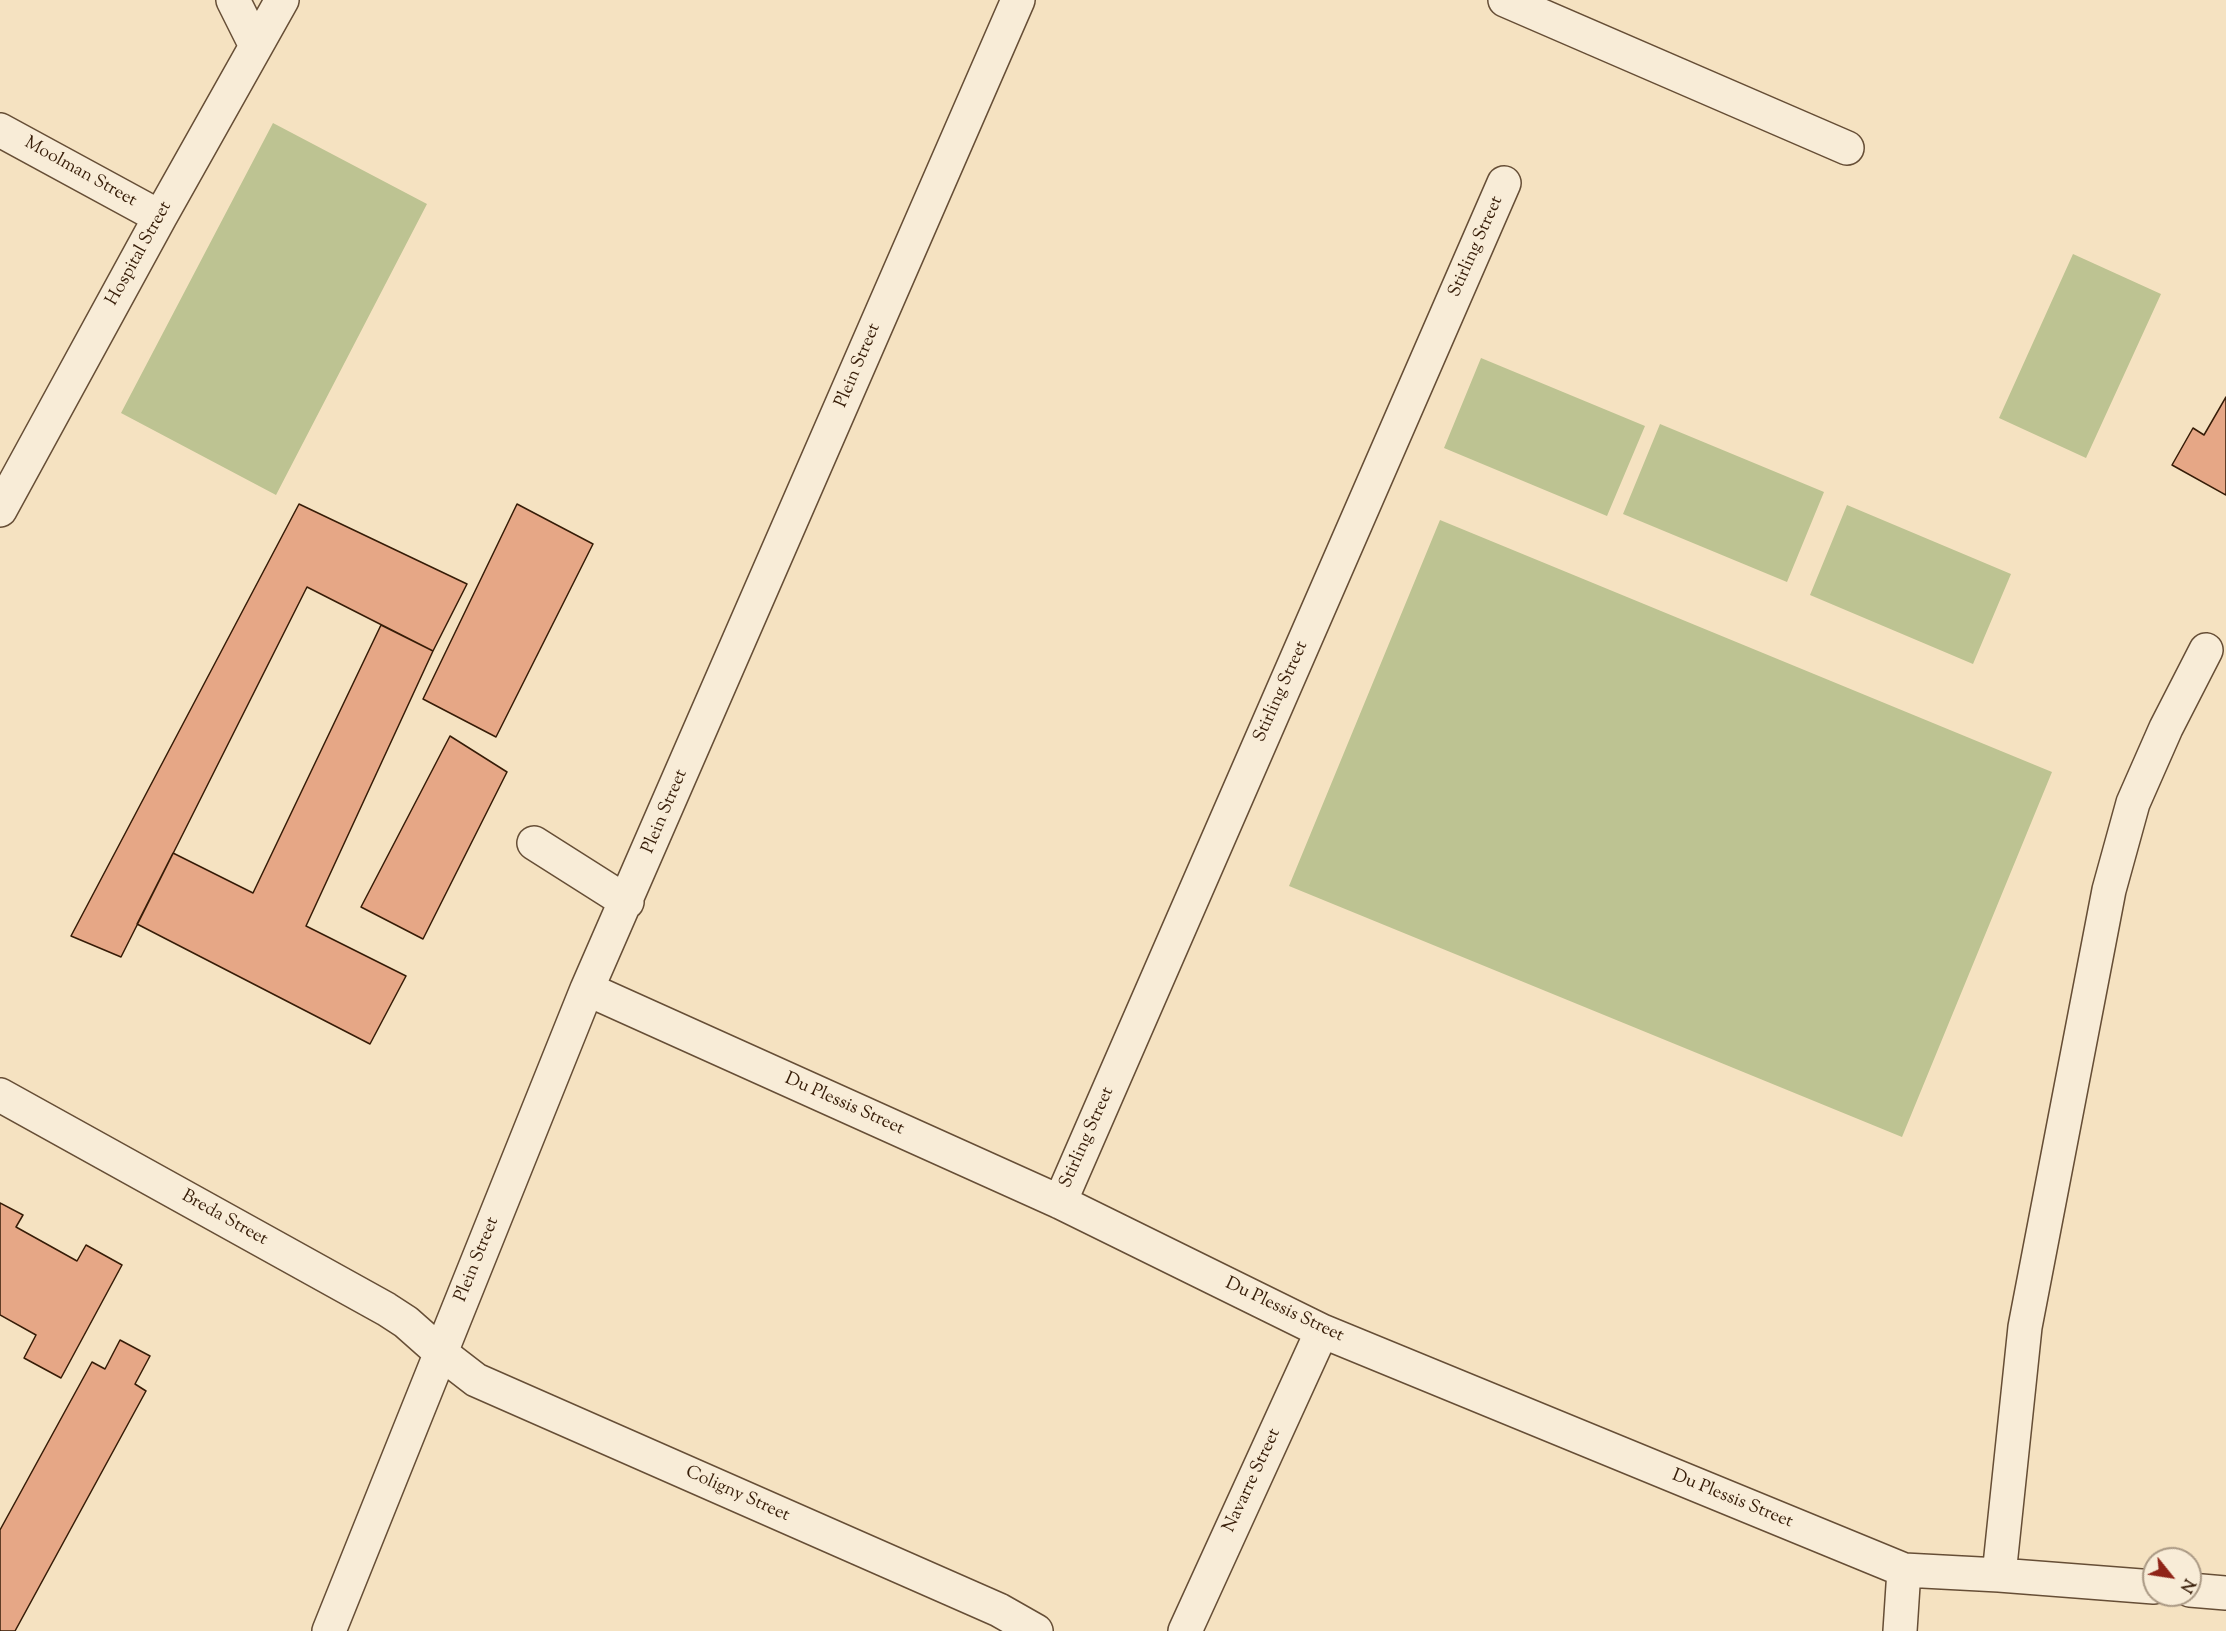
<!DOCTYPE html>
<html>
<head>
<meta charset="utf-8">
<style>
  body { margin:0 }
  #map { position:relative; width:2226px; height:1631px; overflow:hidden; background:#f5e2c1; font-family:"Sorts Mill Goudy",serif }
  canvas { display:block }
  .north { position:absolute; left:2142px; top:1547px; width:60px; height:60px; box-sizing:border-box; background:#f8ecd7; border:2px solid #aa9984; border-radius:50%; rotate:120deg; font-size:16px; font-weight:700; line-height:24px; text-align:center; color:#361c07 }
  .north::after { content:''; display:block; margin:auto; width:21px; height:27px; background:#8f2418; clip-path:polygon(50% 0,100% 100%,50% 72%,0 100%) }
</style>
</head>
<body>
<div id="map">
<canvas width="2226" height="1631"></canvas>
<div class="north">N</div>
</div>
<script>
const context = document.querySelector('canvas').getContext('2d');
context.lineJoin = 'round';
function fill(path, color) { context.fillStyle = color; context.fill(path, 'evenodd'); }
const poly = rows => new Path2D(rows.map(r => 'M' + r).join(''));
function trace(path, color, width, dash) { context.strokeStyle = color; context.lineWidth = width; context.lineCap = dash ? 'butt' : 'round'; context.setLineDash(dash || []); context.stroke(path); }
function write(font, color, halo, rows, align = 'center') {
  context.font = font + ' "Sorts Mill Goudy",serif'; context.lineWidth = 4.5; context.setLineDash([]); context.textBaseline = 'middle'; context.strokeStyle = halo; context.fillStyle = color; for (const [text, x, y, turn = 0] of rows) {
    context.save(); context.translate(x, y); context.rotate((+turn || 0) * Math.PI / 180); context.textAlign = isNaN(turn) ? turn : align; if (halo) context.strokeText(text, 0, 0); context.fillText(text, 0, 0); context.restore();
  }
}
const green = poly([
  [273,123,427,204,276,495,121,413],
  [2073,254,2161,294,2086,458,1999,418],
  [1481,358,1645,426,1607,516,1444,448],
  [1660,424,1824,492,1787,582,1623,514],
  [1847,505,2011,574,1973,664,1810,595],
  [1440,520,2052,772,1902,1137,1289,886]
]);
const building = poly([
  [2226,397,2226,495,2172,465,2193,428,2204,435,2226,397],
  [299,504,467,584,433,651,307,587,121,957,71,936,299,504],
  [517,504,593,544,496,737,423,699,517,504],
  [381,625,433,651,306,926,406,976,370,1044,137,924,173,853,253,893,381,625],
  [450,736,507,772,423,939,361,907,450,736],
  [0,1203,23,1215,16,1227,77,1261,86,1245,122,1265,61,1378,24,1358,36,1335,0,1315,0,1203],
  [120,1340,150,1356,135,1384,146,1391,15,1631,0,1631,0,1530,92,1362,105,1369,120,1340]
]);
const minor = poly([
  [233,0,256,46],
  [1505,0,1847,148],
  [0,130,160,217],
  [0,510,160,217,282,0],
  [534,843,627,902],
  [587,989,1060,1202,1322,1331,1904,1570,1999,1575,2154,1587],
  [0,1095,386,1309,406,1322,441,1353,476,1380,999,1610,1036,1631],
  [1060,1202,1504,183],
  [1999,1575,2025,1327,2109,890,2133,803,2166,728,2206,650],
  [2190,1590,2226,1593],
  [329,1631,587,989,1018,0],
  [1185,1631,1322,1331],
  [1900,1631,1904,1570]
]);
const streetNames = [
  ["Moolman Street",80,173,29],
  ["Stirling Street",1477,247,-66],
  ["Hospital Street",140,254,-61],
  ["Plein Street",859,366,-67],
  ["Stirling Street",1282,692,-66],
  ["Plein Street",666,812,-67],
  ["Du Plessis Street",844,1105,24],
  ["Stirling Street",1088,1138,-66],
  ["Breda Street",224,1219,29],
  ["Plein Street",478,1260,-68],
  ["Du Plessis Street",1284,1311,25],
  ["Navarre Street",1253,1481,-65],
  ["Coligny Street",737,1495,24],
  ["Du Plessis Street",1732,1500,22]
];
fill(green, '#bdc392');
fill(building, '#e6a786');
trace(building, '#361c07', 1.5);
trace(minor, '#664e36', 36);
trace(minor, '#f8ecd7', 33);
write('18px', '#361c07', '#f8ecd7', streetNames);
</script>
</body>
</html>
